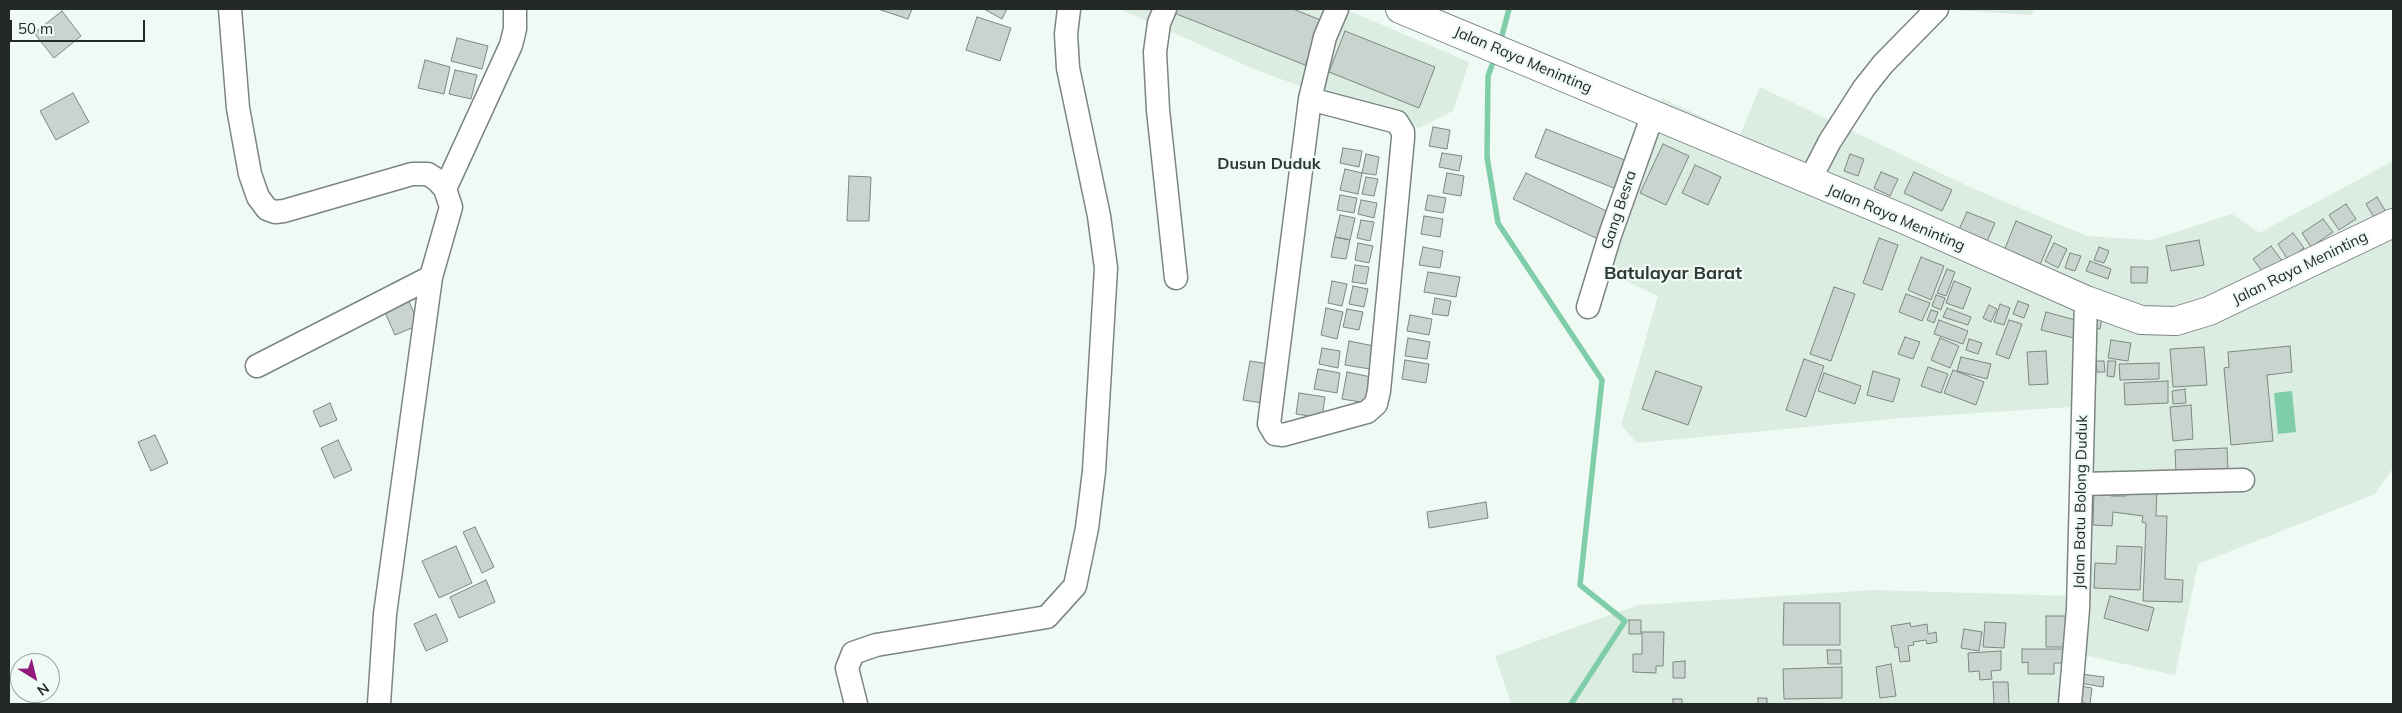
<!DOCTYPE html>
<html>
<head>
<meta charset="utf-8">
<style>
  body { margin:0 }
  #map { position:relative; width:2402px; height:713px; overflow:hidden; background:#effaf4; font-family:Mulish,sans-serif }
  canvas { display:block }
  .frame { position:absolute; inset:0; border:10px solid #242826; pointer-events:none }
  .north { position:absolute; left:10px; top:653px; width:50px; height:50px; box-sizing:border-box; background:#effaf4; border:1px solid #9ea6a2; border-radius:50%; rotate:144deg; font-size:14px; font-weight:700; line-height:20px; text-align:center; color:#242826 }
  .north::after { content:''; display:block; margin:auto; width:18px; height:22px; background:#921d7c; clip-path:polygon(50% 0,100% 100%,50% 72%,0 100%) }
  .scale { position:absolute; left:10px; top:20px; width:135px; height:22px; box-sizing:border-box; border:2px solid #242826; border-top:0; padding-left:6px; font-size:15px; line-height:18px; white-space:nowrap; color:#242826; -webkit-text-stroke:4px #effaf4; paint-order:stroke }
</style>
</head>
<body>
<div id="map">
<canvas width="2402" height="713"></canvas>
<div class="frame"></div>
<div class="north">N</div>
<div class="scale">50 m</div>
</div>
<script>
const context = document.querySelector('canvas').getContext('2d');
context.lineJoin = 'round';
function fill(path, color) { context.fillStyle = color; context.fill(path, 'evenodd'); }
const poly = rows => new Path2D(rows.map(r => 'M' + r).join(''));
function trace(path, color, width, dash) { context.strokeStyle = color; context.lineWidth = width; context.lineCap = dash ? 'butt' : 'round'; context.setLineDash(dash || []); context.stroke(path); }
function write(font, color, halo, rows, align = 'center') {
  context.font = font + ' Mulish,sans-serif'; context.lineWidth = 4.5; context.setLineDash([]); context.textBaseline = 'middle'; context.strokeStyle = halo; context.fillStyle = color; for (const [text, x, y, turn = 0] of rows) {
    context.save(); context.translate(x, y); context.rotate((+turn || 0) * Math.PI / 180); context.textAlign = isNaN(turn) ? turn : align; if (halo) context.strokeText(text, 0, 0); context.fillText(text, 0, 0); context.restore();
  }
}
const built = poly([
  [1120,9,1345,9,1469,62,1453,111,1419,128,1261,72],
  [1937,9,2035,9,2031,15],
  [1760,87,1974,189,2087,236,2151,240,2232,214,2259,233,2393,161,2393,468,2375,494,2198,564,2175,675,2083,655,2077,704,1511,704,1495,656,1638,605,1875,590,2074,596,2071,407,1902,418,1637,443,1621,425,1658,296,1604,271,1662,98,1740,135]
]);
const water = poly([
  [2292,391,2296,432,2278,434,2274,393]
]);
const stream = poly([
  [1500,43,1509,9],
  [1495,57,1488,76,1487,157,1498,223,1602,380,1580,585,1625,621,1571,704]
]);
const building = poly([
  [878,9,912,9,908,19,878,9],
  [984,9,1007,9,1002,19,984,9],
  [1164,9,1293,9,1323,21,1305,65,1164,9],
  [62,11,81,36,54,58,34,33,62,11],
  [977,17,1011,28,1000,61,966,50,977,17],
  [1345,31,1435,67,1419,108,1329,72,1345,31],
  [457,38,488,46,482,69,451,61,457,38],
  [425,60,450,67,444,94,418,88,425,60],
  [455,70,477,75,471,99,449,94,455,70],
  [73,93,89,122,56,140,40,111,73,93],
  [1433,127,1450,130,1447,149,1429,146,1433,127],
  [1546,129,1630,162,1619,190,1535,157,1546,129],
  [1663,144,1689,156,1666,205,1640,193,1663,144],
  [1343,148,1362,151,1359,167,1340,163,1343,148],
  [1442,153,1462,156,1459,171,1439,167,1442,153],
  [1366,154,1379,157,1376,175,1362,173,1366,154],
  [1850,154,1864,159,1858,176,1844,171,1850,154],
  [1695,165,1721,177,1708,205,1682,193,1695,165],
  [1345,169,1362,173,1358,194,1340,190,1345,169],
  [1881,172,1898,179,1890,196,1874,188,1881,172],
  [1914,172,1952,190,1942,211,1904,193,1914,172],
  [1447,173,1464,176,1461,196,1443,193,1447,173],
  [1526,173,1615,215,1602,241,1513,199,1526,173],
  [849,176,871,177,869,221,847,221,849,176],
  [1366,177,1378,179,1374,196,1362,194,1366,177],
  [1340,195,1357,198,1354,213,1337,210,1340,195],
  [1428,195,1446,198,1443,213,1425,210,1428,195],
  [2377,197,2386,212,2375,219,2366,204,2377,197],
  [1361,200,1377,203,1374,218,1358,214,1361,200],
  [2346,204,2356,219,2339,230,2329,215,2346,204],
  [1967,212,1995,223,1985,246,1957,234,1967,212],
  [1340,215,1355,218,1350,240,1335,237,1340,215],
  [1424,216,1443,219,1440,237,1421,234,1424,216],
  [2323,219,2333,232,2311,247,2302,233,2323,219],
  [1361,220,1374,222,1370,241,1357,238,1361,220],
  [2016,221,2052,236,2040,265,2004,251,2016,221],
  [2293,233,2304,248,2288,260,2278,244,2293,233],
  [1335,237,1350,240,1346,259,1331,257,1335,237],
  [1879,238,1898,245,1882,290,1863,283,1879,238],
  [2199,240,2204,265,2171,271,2166,246,2199,240],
  [1358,243,1373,246,1369,263,1355,260,1358,243],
  [2054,243,2067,249,2058,268,2045,261,2054,243],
  [2271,246,2283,262,2265,275,2253,259,2271,246],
  [1423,247,1443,251,1440,268,1419,265,1423,247],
  [2099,247,2109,251,2104,263,2094,260,2099,247],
  [2070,253,2081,256,2075,271,2065,268,2070,253],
  [1921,257,1944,266,1931,300,1908,290,1921,257],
  [2090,261,2111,269,2108,279,2086,271,2090,261],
  [1355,265,1369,267,1366,284,1352,282,1355,265],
  [2131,267,2148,267,2147,283,2131,283,2131,267],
  [1947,269,1955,272,1946,296,1937,293,1947,269],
  [1428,272,1460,277,1456,297,1424,292,1428,272],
  [1332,281,1347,284,1342,306,1328,303,1332,281],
  [1954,281,1971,288,1963,309,1946,303,1954,281],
  [1353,286,1368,289,1364,307,1349,304,1353,286],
  [1834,287,1855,294,1831,361,1810,354,1834,287],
  [1906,294,1930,303,1922,321,1899,312,1906,294],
  [1936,295,1945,298,1941,310,1932,306,1936,295],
  [1435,298,1451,301,1448,316,1432,314,1435,298],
  [408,299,419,325,395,335,384,310,408,299],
  [2018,301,2029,305,2024,318,2013,314,2018,301],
  [2000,304,2010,308,2004,325,1994,322,2000,304],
  [1989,305,1997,309,1991,322,1983,318,1989,305],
  [1326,308,1343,312,1337,339,1321,335,1326,308],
  [1947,308,1971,317,1968,325,1943,317,1947,308],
  [1347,309,1363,312,1359,330,1343,327,1347,309],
  [1931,310,1938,312,1934,323,1927,320,1931,310],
  [2046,312,2079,321,2074,338,2041,330,2046,312],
  [2092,312,2103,314,2100,329,2089,327,2092,312],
  [1410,315,1432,319,1429,335,1407,331,1410,315],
  [1939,320,1968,331,1963,344,1934,334,1939,320],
  [2009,320,2022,324,2009,359,1996,354,2009,320],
  [1905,337,1920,342,1913,359,1898,354,1905,337],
  [1408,338,1430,342,1427,359,1405,356,1408,338],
  [1940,338,1959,346,1950,368,1931,360,1940,338],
  [1969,339,1982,343,1978,354,1966,350,1969,339],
  [2111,340,2131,343,2128,361,2108,358,2111,340],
  [1349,341,1374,346,1370,369,1345,365,1349,341],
  [2290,346,2292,372,2267,375,2273,441,2231,445,2224,368,2229,367,2228,352,2290,346],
  [2204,347,2207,385,2173,387,2170,349,2204,347],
  [1322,348,1340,351,1338,368,1319,364,1322,348],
  [2046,351,2048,384,2029,385,2027,352,2046,351],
  [1961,357,1991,364,1987,379,1957,371,1961,357],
  [1804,359,1824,366,1806,417,1786,410,1804,359],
  [1405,360,1429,364,1426,383,1402,379,1405,360],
  [1250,361,1269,364,1262,403,1243,400,1250,361],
  [2096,361,2104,361,2105,372,2097,372,2096,361],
  [2108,361,2116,361,2114,377,2107,376,2108,361],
  [2159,363,2159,379,2120,380,2119,364,2159,363],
  [1928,367,1948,374,1941,393,1921,386,1928,367],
  [1318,369,1340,373,1337,393,1314,389,1318,369],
  [1953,370,1984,382,1976,405,1944,393,1953,370],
  [1656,371,1702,387,1688,425,1642,409,1656,371],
  [1873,371,1900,379,1893,402,1867,395,1873,371],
  [1347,372,1371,377,1366,403,1342,399,1347,372],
  [1824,373,1861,386,1855,404,1818,391,1824,373],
  [2168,381,2168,403,2125,405,2124,383,2168,381],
  [2185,389,2186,403,2173,404,2172,391,2185,389],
  [1299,393,1325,397,1322,418,1296,414,1299,393],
  [330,403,337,420,320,427,313,411,330,403],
  [2191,405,2193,439,2173,441,2170,407,2191,405],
  [155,435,168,463,151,471,138,442,155,435],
  [338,440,352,470,334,478,321,448,338,440],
  [2227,448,2228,471,2176,473,2175,450,2227,448],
  [2127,487,2157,488,2156,516,2167,516,2165,579,2183,580,2182,602,2143,601,2146,523,2142,522,2143,516,2113,512,2112,526,2093,525,2094,488,2111,488,2111,496,2126,496,2127,487],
  [1486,502,1488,518,1429,528,1427,512,1486,502],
  [475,527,494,567,482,573,463,532,475,527],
  [456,546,472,583,439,598,422,561,456,546],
  [2117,546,2142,547,2140,590,2094,588,2095,563,2116,564,2117,546],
  [486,580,495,602,459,618,450,597,486,580],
  [2110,596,2154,608,2148,631,2104,618,2110,596],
  [1784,603,1840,603,1840,645,1783,645,1784,603],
  [436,614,448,641,426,651,414,624,436,614],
  [2046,616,2071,616,2071,647,2046,647,2046,616],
  [1629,620,1641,620,1641,634,1629,634,1629,620],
  [1985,622,2006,623,2004,648,1983,647,1985,622],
  [1910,623,1911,627,1927,624,1928,634,1936,632,1937,642,1927,644,1926,640,1913,642,1914,645,1908,646,1910,661,1900,662,1898,647,1895,648,1891,626,1910,623],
  [1964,629,1982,632,1979,651,1961,648,1964,629],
  [1642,632,1664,632,1663,666,1656,666,1656,673,1633,672,1633,654,1642,654,1642,632],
  [2022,649,2068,649,2068,663,2054,663,2054,674,2028,674,2028,662,2022,663,2022,649],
  [1827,650,1841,650,1841,664,1828,664,1827,650],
  [2001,651,2001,670,1991,671,1992,679,1980,680,1979,671,1969,672,1968,653,2001,651],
  [1685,661,1685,678,1673,678,1673,662,1685,661],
  [1891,664,1896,696,1880,698,1876,667,1891,664],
  [1842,667,1842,698,1784,699,1783,669,1842,667],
  [2081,674,2104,677,2103,687,2079,683,2081,674],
  [1993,682,2008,682,2009,704,1994,704,1993,682],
  [2080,686,2092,688,2090,704,2078,702,2080,686],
  [1758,698,1767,698,1767,704,1758,704,1758,698],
  [1673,699,1682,699,1682,704,1673,704,1673,699]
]);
const street = poly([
  [230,9,238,108,250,174,258,197,267,209,275,212,284,211,412,174,428,174,437,180,445,189,451,207,431,277,385,614,379,704],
  [1165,9,1159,23,1155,52,1158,110,1176,278],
  [1310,99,1397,122,1403,132,1403,138,1379,391,1376,404,1367,412,1283,435,1275,434,1269,424,1310,99,1325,37,1337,9],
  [1813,183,1816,168,1830,141,1864,88,1883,64,1937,9],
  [445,189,511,45,515,29,515,9],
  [1588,307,1610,235,1653,114],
  [257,366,431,277],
  [2082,484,2243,480],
  [856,704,847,668,853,653,876,645,1047,617,1075,586,1087,528,1094,471,1106,268,1099,216,1068,68,1066,34,1069,9],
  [2070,704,2078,609,2086,300]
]);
const highway = poly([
  [1400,9,1901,218,2086,300,2141,320,2176,321,2209,311,2393,223]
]);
const streetNames = [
  ["Jalan Raya Meninting",1523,60,23],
  ["Gang Besra",1619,210,-72],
  ["Jalan Raya Meninting",1896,218,23],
  ["Jalan Raya Meninting",2300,268,-26],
  ["Jalan Batu Bolong Duduk",2081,502,-89]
];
const neighbourhoodNames = [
  ["Dusun Duduk",1269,164]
];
const quarterNames = [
  ["Batulayar Barat",1673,274]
];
fill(built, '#dbede3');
fill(water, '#80cea9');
trace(stream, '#80cea9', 5.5);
fill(building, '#cad4cf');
trace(building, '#7d8782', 1);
trace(street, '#7c8580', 25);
trace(highway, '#7c8580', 30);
trace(street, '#fff', 22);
trace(highway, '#fff', 28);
write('15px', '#242826', '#effaf4', streetNames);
write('bold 16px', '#2f3733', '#effaf4', neighbourhoodNames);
write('bold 18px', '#2f3733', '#effaf4', quarterNames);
</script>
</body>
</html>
